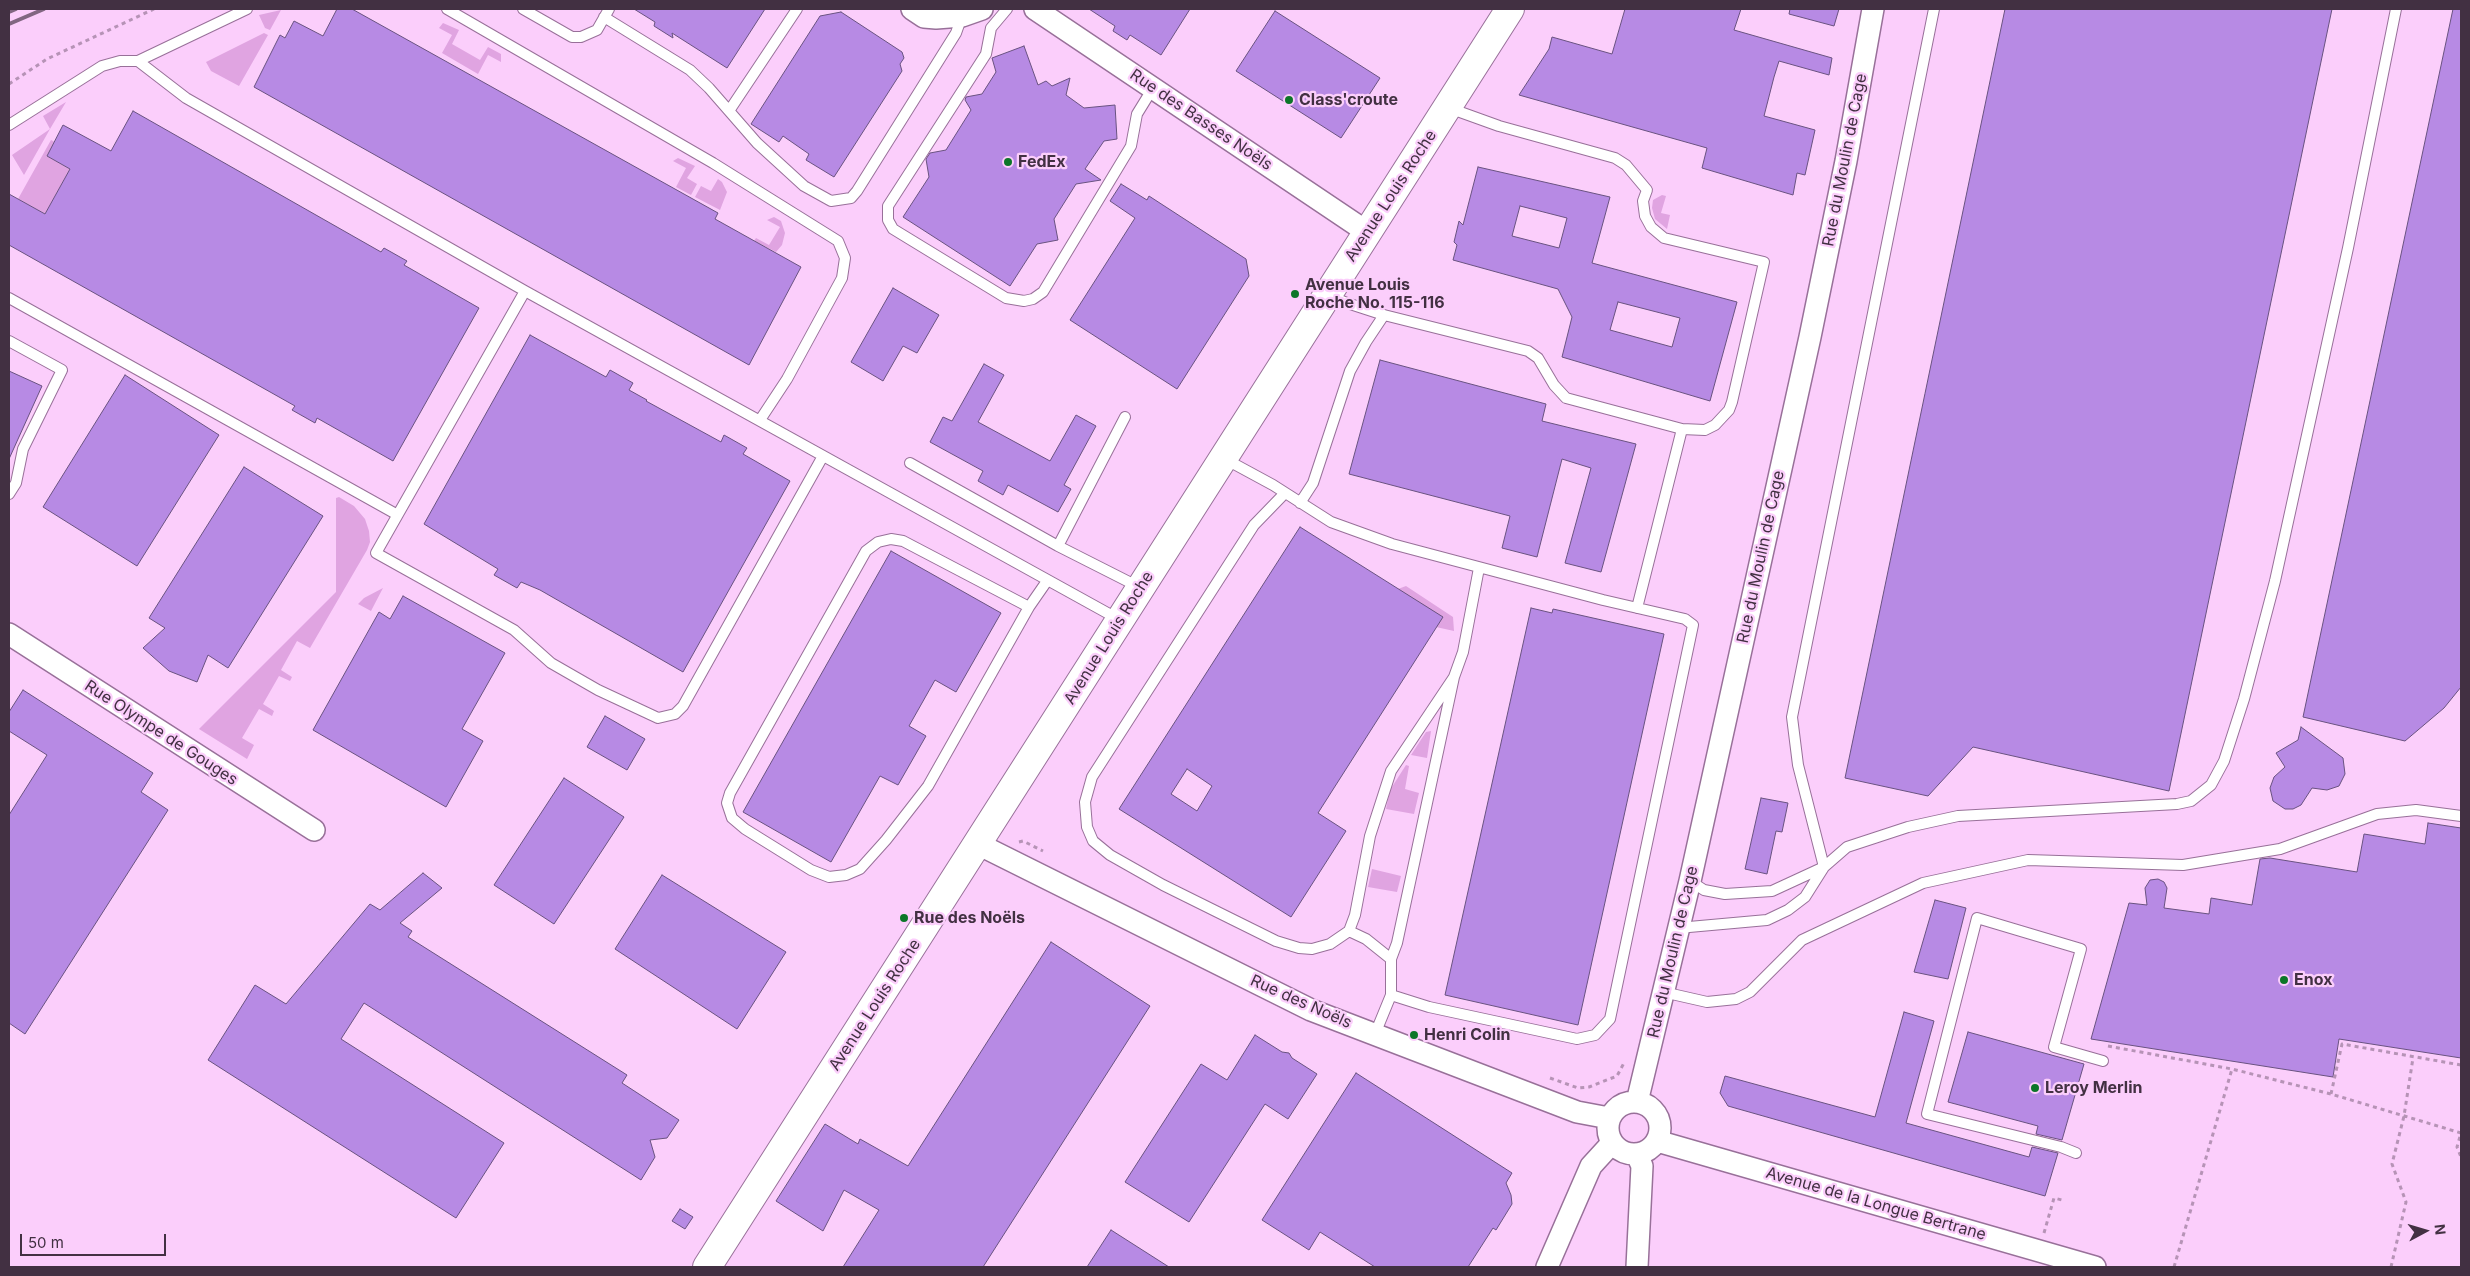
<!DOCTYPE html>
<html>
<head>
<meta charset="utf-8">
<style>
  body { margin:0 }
  #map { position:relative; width:2470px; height:1276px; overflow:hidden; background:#fbcefb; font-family:Inter,sans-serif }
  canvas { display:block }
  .frame { position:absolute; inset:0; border:10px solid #423042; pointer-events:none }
  .north { position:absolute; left:2400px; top:1206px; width:50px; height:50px; -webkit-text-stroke:4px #fbcefb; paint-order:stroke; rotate:84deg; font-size:14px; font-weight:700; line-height:20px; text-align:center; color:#423042 }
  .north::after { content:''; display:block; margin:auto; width:18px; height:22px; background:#423042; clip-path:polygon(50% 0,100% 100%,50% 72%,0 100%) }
  .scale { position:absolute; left:20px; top:1234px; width:146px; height:22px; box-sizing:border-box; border:2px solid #423042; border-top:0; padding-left:6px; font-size:15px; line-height:18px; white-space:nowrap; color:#423042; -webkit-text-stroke:4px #fbcefb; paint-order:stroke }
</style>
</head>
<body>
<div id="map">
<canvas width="2470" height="1276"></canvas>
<div class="frame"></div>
<div class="north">N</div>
<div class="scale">50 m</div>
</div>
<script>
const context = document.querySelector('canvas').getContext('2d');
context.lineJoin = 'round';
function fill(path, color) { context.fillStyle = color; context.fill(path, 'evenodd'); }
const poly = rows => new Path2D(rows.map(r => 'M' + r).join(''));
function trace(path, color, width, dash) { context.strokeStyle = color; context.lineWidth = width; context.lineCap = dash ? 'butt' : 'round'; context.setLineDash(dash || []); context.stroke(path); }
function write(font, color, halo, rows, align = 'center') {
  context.font = font + ' Inter,sans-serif'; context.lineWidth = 4.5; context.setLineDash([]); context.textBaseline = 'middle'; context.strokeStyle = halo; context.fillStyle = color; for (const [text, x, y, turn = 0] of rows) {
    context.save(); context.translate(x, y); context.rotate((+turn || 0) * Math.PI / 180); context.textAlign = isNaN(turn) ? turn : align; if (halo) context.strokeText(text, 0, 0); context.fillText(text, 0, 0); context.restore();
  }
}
const green = poly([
  [281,10,270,30,265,28,259,15],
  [443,23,459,30,452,44,480,60,488,47,501,54,501,62,488,55,478,74,442,53,452,35,439,28],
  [264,33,268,35,239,86,211,71,206,62],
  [66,102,50,129,24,175,12,155,50,129,43,116],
  [51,140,55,142,47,156,70,169,45,214,18,199],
  [678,158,695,166,687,178,697,184,691,195,676,187,686,168,673,161],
  [718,179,722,182,727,192,720,210,695,197,701,186,711,191],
  [1662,195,1666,196,1661,213,1670,215,1667,229,1655,219,1652,208,1653,200],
  [774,217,781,221,785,233,782,245,776,252,754,241,756,238,769,245,780,227,767,220],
  [339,497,354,506,365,519,369,531,370,542,367,550,310,648,297,641,281,670,292,677,290,681,279,676,263,704,274,711,272,716,259,709,242,738,254,745,247,759,199,729,336,592,336,498],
  [1406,586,1453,617,1454,631,1436,627,1398,589],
  [383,588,371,611,358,604,364,598],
  [1431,731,1427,758,1411,755,1426,732],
  [1406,765,1409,766,1405,789,1419,793,1414,814,1386,809,1390,790],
  [1372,869,1401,876,1397,892,1368,887]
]);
const building = poly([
  [337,9,352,9,718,213,715,219,801,267,749,365,254,87,280,35,285,38,294,21,323,36,337,9],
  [634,9,765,9,727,68,672,33,673,38,654,26,655,22,634,9],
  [1089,9,1190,9,1161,55,1130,35,1127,40,1113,31,1115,26,1089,9],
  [1625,9,1741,9,1734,30,1832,58,1829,75,1779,61,1774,77,1764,116,1815,130,1805,175,1797,173,1793,195,1702,168,1707,148,1519,95,1549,49,1552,37,1612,54,1625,9],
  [1790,9,1839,9,1834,26,1789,14,1790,9],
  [2005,9,2332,9,2169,791,1973,747,1928,796,1845,778,2005,9],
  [2453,9,2461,9,2461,687,2444,708,2405,741,2303,717,2453,9],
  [1275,11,1380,78,1341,138,1236,71,1275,11],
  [841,12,902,52,904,58,900,64,902,71,834,177,806,160,809,154,783,136,779,142,751,124,820,16,841,12],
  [1024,46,1038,85,1046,81,1052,86,1070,78,1066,95,1084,108,1115,105,1117,139,1104,141,1085,169,1101,180,1076,184,1054,219,1058,240,1037,244,1010,286,903,217,929,177,926,159,930,153,946,150,971,110,965,100,966,97,982,94,996,72,992,58,1024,46],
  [133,111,381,252,384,248,407,261,404,265,479,308,393,461,317,418,315,423,292,410,295,406,9,245,9,194,45,214,70,169,47,156,63,125,111,151,133,111],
  [1478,167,1610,197,1592,263,1737,302,1710,401,1562,357,1572,317,1558,289,1453,260,1457,245,1454,242,1459,221,1463,225,1478,167],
  [1520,206,1567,218,1559,248,1512,236,1520,206],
  [1618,302,1680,318,1672,347,1610,330,1618,302],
  [1121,184,1147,200,1149,196,1246,259,1249,276,1177,389,1070,320,1135,218,1110,201,1121,184],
  [893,288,939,315,917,353,903,346,883,381,851,362,893,288],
  [530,335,606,377,610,370,633,383,629,390,647,400,646,401,721,442,724,435,747,448,743,454,790,481,683,672,540,590,521,582,517,588,494,575,498,569,424,524,530,335],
  [1380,360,1546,404,1542,421,1636,444,1601,572,1565,563,1591,468,1562,459,1537,557,1502,548,1510,516,1349,474,1380,360],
  [984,364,1004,375,978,422,1050,461,1076,415,1096,426,1064,485,1071,489,1058,512,1008,485,1003,495,978,481,983,471,930,442,943,417,952,421,984,364],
  [9,371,42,386,9,459,9,371],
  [125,375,219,435,137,566,43,507,125,375],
  [244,467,323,516,228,668,208,655,197,682,169,671,143,648,165,628,149,618,244,467],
  [1300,527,1443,617,1318,813,1346,831,1291,917,1119,809,1300,527],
  [1187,769,1212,786,1197,811,1171,794,1187,769],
  [891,551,1001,613,956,692,935,680,909,726,926,736,898,785,880,776,831,862,743,812,891,551],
  [403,596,505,653,462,729,483,741,446,807,313,730,379,612,390,619,403,596],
  [1531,608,1552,613,1553,609,1664,634,1578,1025,1445,995,1531,608],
  [23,690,153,773,141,792,168,810,25,1034,9,1023,9,815,47,755,9,731,9,712,23,690],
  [605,716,645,739,627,770,587,747,605,716],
  [2301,727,2343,758,2345,774,2339,786,2327,790,2312,788,2301,805,2293,809,2285,809,2273,801,2270,788,2274,777,2285,767,2276,753,2298,740,2301,727],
  [564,778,624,817,554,924,494,885,564,778],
  [1761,798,1788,803,1782,832,1776,831,1767,874,1745,869,1761,798],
  [2428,823,2461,828,2461,1058,2339,1039,2333,1077,2091,1039,2129,903,2147,905,2145,888,2150,880,2158,879,2164,882,2167,888,2164,908,2209,914,2211,898,2252,905,2260,859,2270,858,2357,872,2364,834,2425,844,2428,823],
  [423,873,442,888,400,923,412,931,408,937,627,1075,622,1083,679,1120,667,1138,650,1140,655,1157,641,1180,364,1003,341,1039,504,1143,456,1218,208,1060,255,985,286,1004,370,904,380,910,423,873],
  [662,875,786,952,737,1029,615,949,662,875],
  [1935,900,1966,908,1948,979,1914,972,1935,900],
  [1051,942,1150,1006,983,1267,843,1267,879,1210,844,1190,823,1231,776,1201,825,1124,858,1144,860,1139,908,1166,1051,942],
  [1904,1012,1934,1021,1906,1123,2029,1157,2032,1147,2058,1153,2045,1196,1728,1106,1720,1093,1725,1076,1875,1117,1904,1012],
  [1968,1032,2084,1064,2062,1140,2036,1134,2038,1126,1948,1102,1968,1032],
  [1255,1035,1282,1052,1289,1053,1292,1058,1317,1074,1288,1119,1265,1104,1189,1222,1125,1182,1201,1064,1227,1080,1255,1035],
  [1356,1073,1512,1173,1506,1183,1511,1195,1512,1204,1496,1230,1493,1228,1468,1267,1375,1267,1320,1232,1309,1250,1262,1220,1356,1073],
  [680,1209,693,1217,685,1229,672,1221,680,1209],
  [1111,1230,1169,1267,1087,1267,1111,1230]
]);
const path = poly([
  [9,84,47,59,154,9],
  [1019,842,1023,841,1043,851],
  [2108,1046,2232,1069,2331,1094,2461,1133,2457,1147,2461,1157],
  [1550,1078,1578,1088,1589,1087,1617,1076,1625,1061],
  [2331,1094,2342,1044,2461,1065],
  [2044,1233,2054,1198,2062,1200],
  [2174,1267,2232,1069],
  [2391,1267,2406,1202,2392,1164,2404,1116,2413,1058]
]);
const lane = poly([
  [447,9,713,163,838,241,845,258,842,278,787,379,760,420],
  [523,9,572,37,581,37,597,30,609,9],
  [1007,9,991,28,986,54,888,206,888,220,893,229,1006,298,1024,301,1033,299,1043,292,1131,146,1137,114,1153,88],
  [604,17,690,70,709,88,757,143,804,186,831,201,851,198,857,191,956,33,962,16],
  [138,61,247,9],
  [729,111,797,9],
  [9,125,102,66,120,61,138,61,186,98,525,291,1120,620],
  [525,291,376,553,514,630,551,663,598,690,658,718,675,714,683,706,823,456],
  [9,298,396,514],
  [1384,315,1528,351,1538,358,1554,385,1566,398,1682,429,1705,430,1715,425,1729,410,1732,402,1764,262,1664,238,1651,227,1645,216,1643,201,1647,190,1626,165,1615,158,1499,126,1449,108],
  [9,341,62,370,23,449,16,483,9,494],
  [1125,417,1058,546,1139,587],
  [1225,459,1273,485,1331,522,1392,544,1603,600,1685,619,1693,625,1610,1019,1595,1035,1577,1039,1429,1007,1391,995],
  [910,463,1058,546],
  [1285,493,1254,525,1092,777,1085,802,1087,827,1093,841,1110,855,1163,885,1276,941,1299,948,1312,949,1330,944,1349,931,1355,915,1370,836,1391,771,1454,677],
  [1300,503,1313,483,1350,371,1366,342,1384,315,1347,303,1328,295],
  [1029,607,903,541,891,539,878,542,866,551,730,793,727,803,732,818,745,829,811,870,829,877,846,875,860,869,886,840,928,786,1029,607,1047,581],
  [1637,608,1682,429],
  [1690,881,1704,890,1725,894,1772,891,1824,867,1847,847,1908,827,1958,816,2177,804,2191,801,2211,785,2224,761,2244,699,2275,581,2348,248,2396,9],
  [1678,928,1767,920,1788,910,1805,897,1824,867,1798,765,1792,717,1934,9],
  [1349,931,1366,939,1391,959,1391,995,1375,1034],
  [1391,959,1397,943,1454,677,1463,652,1479,568],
  [1663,992,1707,1002,1736,999,1750,992,1802,940,1923,883,2028,860,2183,865,2280,849,2377,814,2416,810,2461,816],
  [2076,1153,2061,1147,1927,1114,1977,918,2081,949,2054,1047,2103,1061]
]);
const street = poly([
  [912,9,924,17,936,18,962,16,982,9],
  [1035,9,1367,232],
  [9,634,314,830],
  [978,844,1311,1010,1577,1112,1609,1118],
  '1608 1128a26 26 0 1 1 52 0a26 26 0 1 1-52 0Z',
  [1637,1102,1690,881,1810,337,1846,161,1873,9],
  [1657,1141,2095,1267],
  [1637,1155,1642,1166,1637,1267],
  [1547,1267,1591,1166,1612,1143]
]);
const secondary = poly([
  [707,1267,1510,9]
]);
const rail = poly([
  [9,12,16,9],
  [9,24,44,9]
]);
const markers = [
  [1289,100,5,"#0c7628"],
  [1008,162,5,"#0c7628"],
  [1295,294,5,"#0c7628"],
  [904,918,5,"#0c7628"],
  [2284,980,5,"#0c7628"],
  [1414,1035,5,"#0c7628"],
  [2035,1088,5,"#0c7628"]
];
const poiNames = [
  ["Class'croute",1299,100],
  ["FedEx",1018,162],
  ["Avenue Louis",1305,285],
  ["Roche No. 115-116",1305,303],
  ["Rue des Noëls",914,918],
  ["Enox",2294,980],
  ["Henri Colin",1424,1035],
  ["Leroy Merlin",2045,1088]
];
const streetNames = [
  ["Rue des Basses Noëls",1201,120,34],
  ["Rue du Moulin de Cage",1845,160,-79],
  ["Avenue Louis Roche",1391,196,-57],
  ["Rue du Moulin de Cage",1761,557,-78],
  ["Avenue Louis Roche",1109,638,-58],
  ["Rue Olympe de Gouges",161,733,33],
  ["Rue du Moulin de Cage",1673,952,-77],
  ["Rue des Noëls",1301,1002,24],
  ["Avenue Louis Roche",875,1005,-57],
  ["Avenue de la Longue Bertrane",1876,1204,16]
];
fill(green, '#e0a4e1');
fill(building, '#b78ae4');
trace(building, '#695280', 1);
trace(lane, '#987099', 12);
trace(street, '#987099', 24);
trace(secondary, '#987099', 30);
trace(path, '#b693b6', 3, [4, 4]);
trace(lane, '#fff', 10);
trace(street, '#fff', 21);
trace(secondary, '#fff', 28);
trace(rail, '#816681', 4);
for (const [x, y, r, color] of markers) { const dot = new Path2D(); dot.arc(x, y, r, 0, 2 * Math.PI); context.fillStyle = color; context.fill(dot); trace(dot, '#fbcefb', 2); }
write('bold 16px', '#423042', '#fbcefb', poiNames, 'left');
write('16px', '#423042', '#fbcefb', streetNames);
</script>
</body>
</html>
